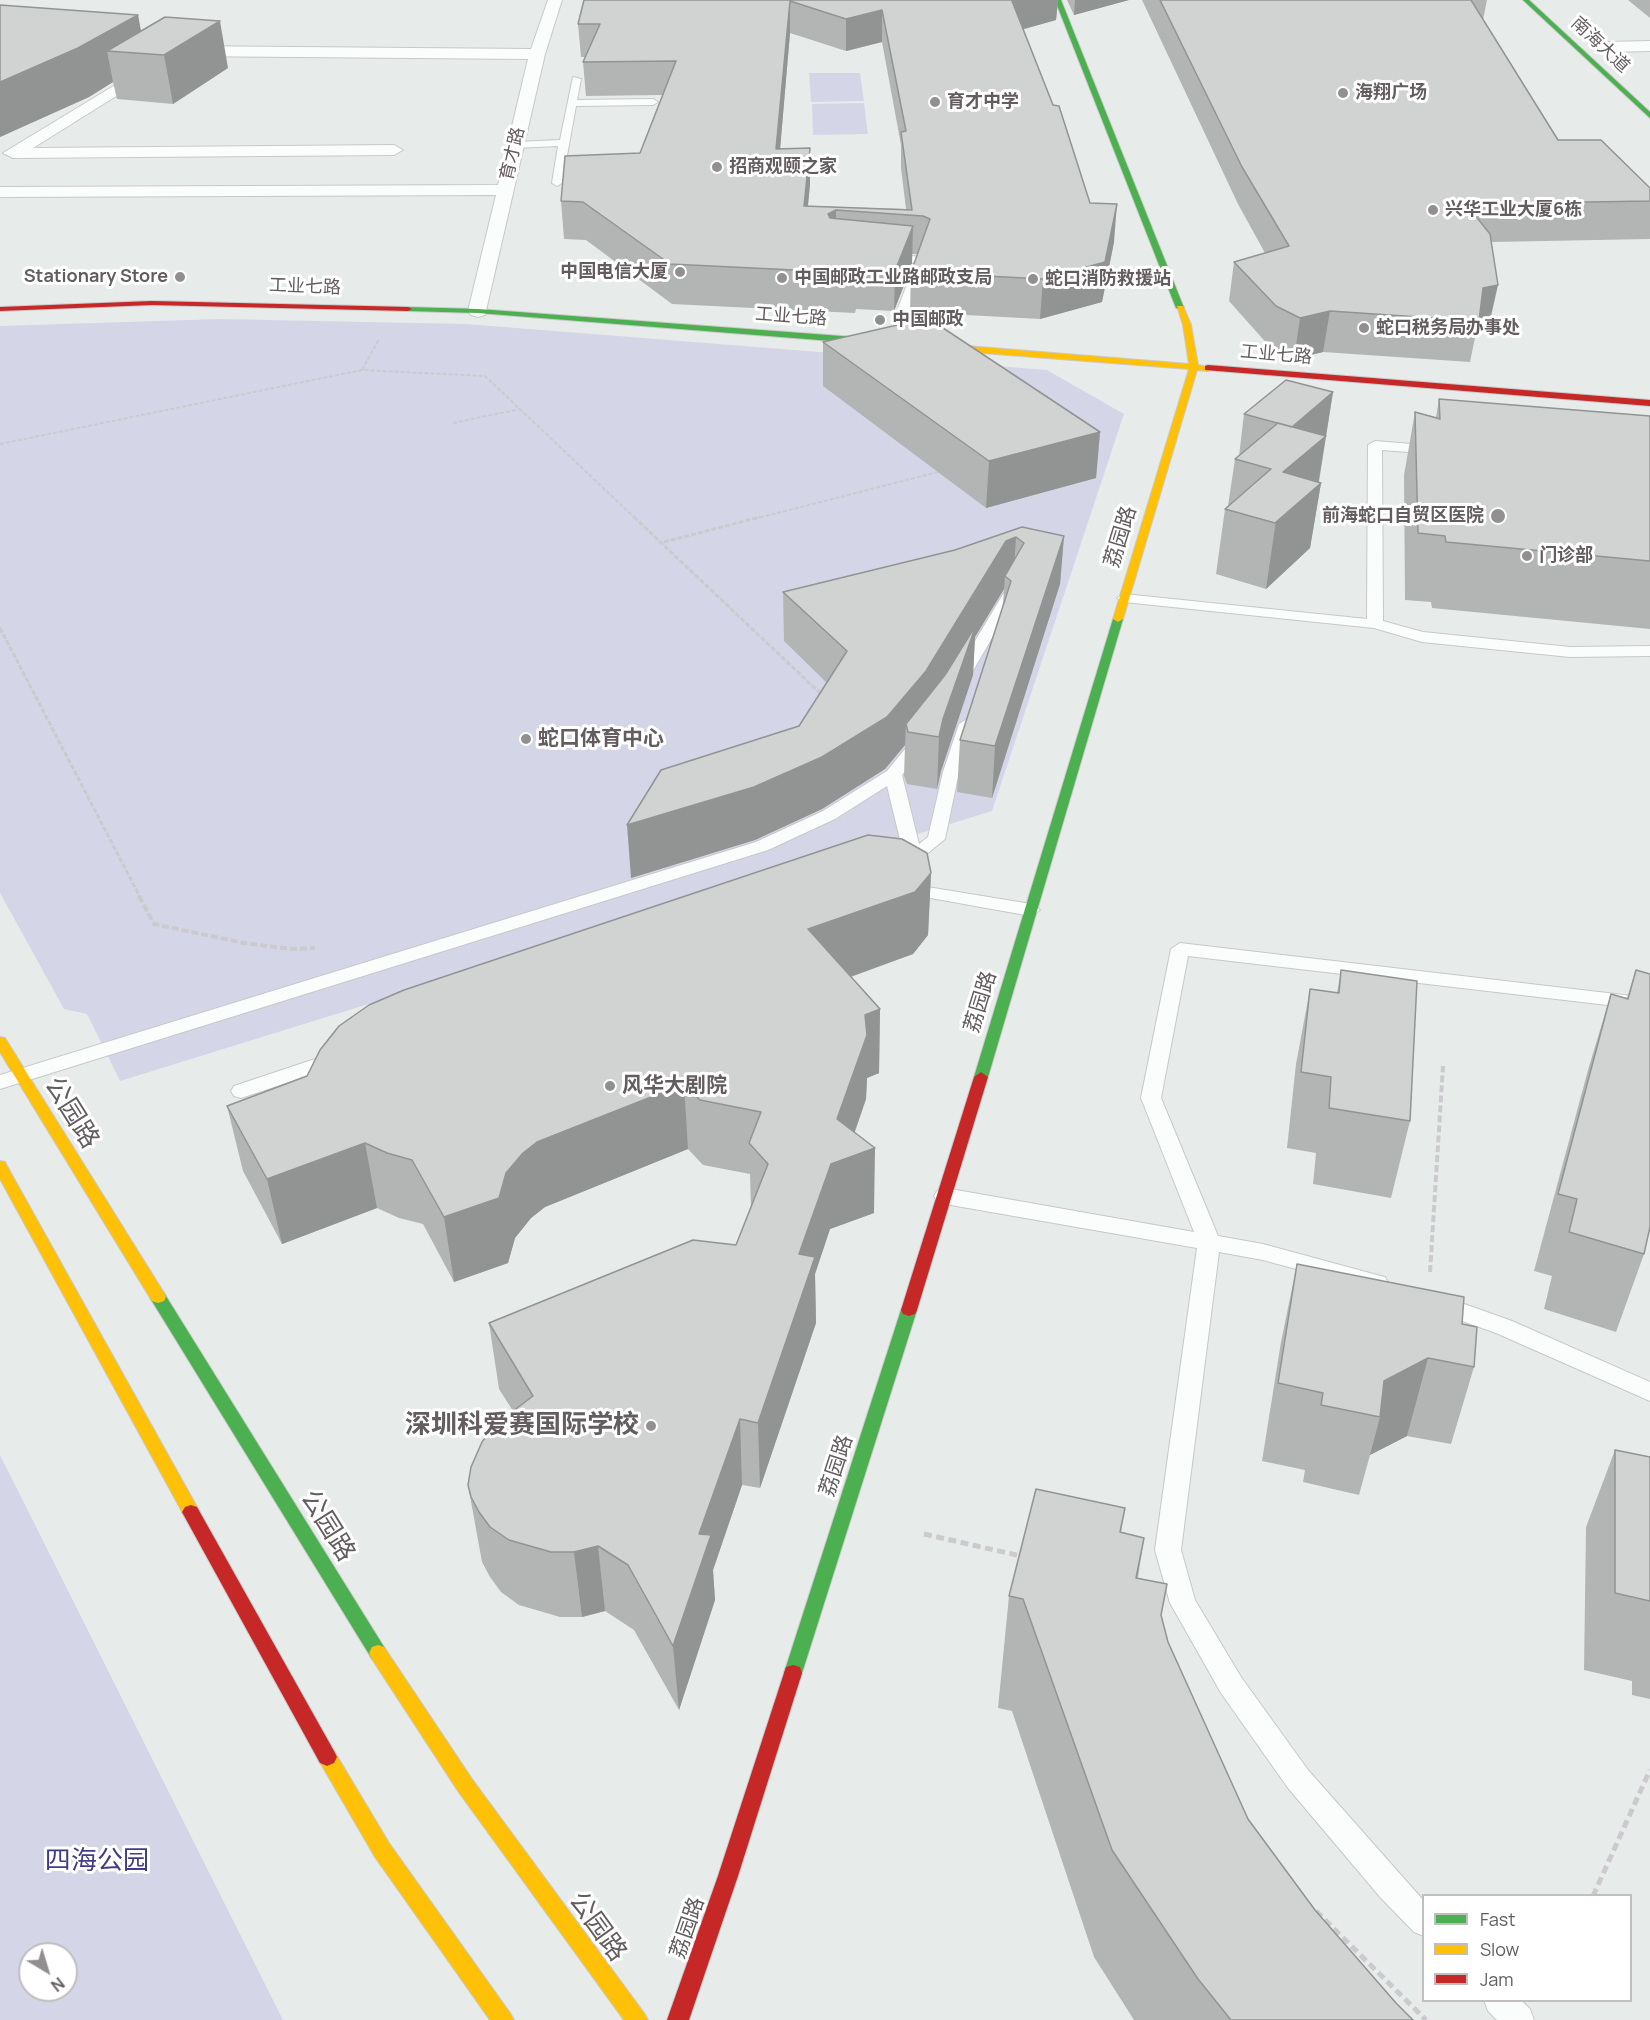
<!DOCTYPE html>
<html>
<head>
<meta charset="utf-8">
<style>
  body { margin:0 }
  #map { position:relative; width:1650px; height:2020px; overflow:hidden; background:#e7eceb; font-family:Manrope,sans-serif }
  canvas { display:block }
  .legend { position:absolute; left:1422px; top:1894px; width:210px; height:108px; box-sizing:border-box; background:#fff; border:2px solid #c1bebf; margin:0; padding:8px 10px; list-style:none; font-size:18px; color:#645d60 }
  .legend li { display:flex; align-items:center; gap:12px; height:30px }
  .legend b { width:30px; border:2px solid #c1bebf }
  .north { position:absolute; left:18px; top:1942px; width:60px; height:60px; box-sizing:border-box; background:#fff; border:2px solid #c1bebf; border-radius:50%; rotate:142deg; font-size:16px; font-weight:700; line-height:24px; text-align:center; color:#645d60 }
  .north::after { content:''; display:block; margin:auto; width:21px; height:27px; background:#928f91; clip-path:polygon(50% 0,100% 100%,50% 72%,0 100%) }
</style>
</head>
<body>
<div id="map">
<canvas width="1650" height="2020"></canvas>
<ul class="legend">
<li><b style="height:8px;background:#4caf50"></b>Fast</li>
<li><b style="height:8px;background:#ffc107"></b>Slow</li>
<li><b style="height:8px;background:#c62828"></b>Jam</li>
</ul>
<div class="north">N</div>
</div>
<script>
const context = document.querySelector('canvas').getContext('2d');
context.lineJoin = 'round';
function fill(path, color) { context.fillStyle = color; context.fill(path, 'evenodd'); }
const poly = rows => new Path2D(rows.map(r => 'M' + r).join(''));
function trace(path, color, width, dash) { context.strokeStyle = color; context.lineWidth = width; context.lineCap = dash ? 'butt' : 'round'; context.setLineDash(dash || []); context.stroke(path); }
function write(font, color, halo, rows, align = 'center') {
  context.font = font + ' Manrope,"Noto Sans SC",sans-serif'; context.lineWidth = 6; context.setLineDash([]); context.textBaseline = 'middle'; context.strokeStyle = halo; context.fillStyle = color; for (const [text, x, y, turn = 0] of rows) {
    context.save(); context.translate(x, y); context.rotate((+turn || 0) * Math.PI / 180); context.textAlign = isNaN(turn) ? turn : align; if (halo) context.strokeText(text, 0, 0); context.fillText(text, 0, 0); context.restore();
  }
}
const green = poly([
  [809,73,860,73,864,101,811,102],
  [864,103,868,134,813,135,812,104],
  [219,319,466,324,1047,370,1124,414,992,811,120,1081,87,1014,64,1009,0,893,0,326],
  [0,1455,283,2020,0,2020],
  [30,1954,66,1954,66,1990,30,1990]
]);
const pathFar3 = poly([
  [362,370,379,339],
  [453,423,520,409],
  [0,444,362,370,485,376,636,519],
  [754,519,938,472]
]);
const pathFar2 = poly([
  [634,517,822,695],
  [664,542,760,517],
  [0,628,140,897]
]);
const pathFar1 = poly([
  [139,896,154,924,244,943,291,949,315,948],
  [1430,1272,1443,1066]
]);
const path = poly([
  [924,1534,1021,1556],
  [1593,1896,1650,1770],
  [1316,1911,1426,2020]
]);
const lane = poly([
  [573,77,581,79,577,100,653,99,658,102,653,105,576,106,562,183,557,186,552,183,558,146,515,148,510,145,515,142,560,140,573,77],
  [888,254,922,257,928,260,897,343,891,347,885,343,915,263,884,259,884,255,888,254],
  [1375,441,1436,446,1443,450,1436,454,1382,450,1383,621,1423,632,1570,647,1650,646,1650,656,1570,657,1422,642,1374,628,1124,602,1117,598,1124,594,1367,619,1368,445,1375,441],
  [1012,587,1019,591,970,676,962,681,956,679,954,676,1005,591,1012,587],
  [967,719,975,724,959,772,945,839,922,858,925,868,922,872,910,872,907,868,887,786,835,819,768,850,0,1089,0,1075,756,842,823,811,887,771,914,738,920,737,928,742,902,775,919,844,928,837,943,772,959,724,967,719],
  [903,883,1031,904,1040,910,1031,916,897,892,894,888,903,883],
  [1180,943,1650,998,1650,1010,1188,956,1161,1098,1218,1236,1263,1244,1377,1275,1385,1277,1388,1283,1385,1289,1377,1291,1263,1260,1219,1252,1181,1550,1195,1600,1241,1677,1308,1770,1424,1901,1424,1936,1414,1932,1380,1897,1288,1788,1221,1693,1170,1603,1155,1550,1197,1248,945,1204,937,1201,934,1196,937,1191,945,1188,1194,1232,1141,1098,1171,949,1180,943],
  [336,1052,343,1054,346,1059,343,1064,241,1098,234,1096,231,1091,234,1086,336,1052],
  [1439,1295,1512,1321,1650,1382,1650,1401,1496,1333,1431,1310,1428,1304,1431,1298,1439,1295],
  [1484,2000,1521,2000,1530,2009,1534,2020,1497,2020,1488,2011,1484,2000]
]);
const street = poly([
  [548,0,562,0,545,54,485,315,478,317,471,315,468,311,496,195,0,197,0,187,498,185,528,59,180,56,172,51,180,46,531,49,548,0],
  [1650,41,1650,51,1607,52,1599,47,1607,42,1650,41],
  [153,62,158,64,161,67,158,70,33,148,394,145,403,150,394,155,13,158,3,153,153,62]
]);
const fast = poly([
  [1055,0,1061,0,1184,308,1183,310,1176,308,1055,0],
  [1523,0,1529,0,1650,112,1650,118,1523,0],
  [405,307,478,309,882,339,886,342,882,345,478,313,408,311,404,309,405,307],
  [1118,616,1123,619,988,1077,986,1080,976,1080,974,1077,1113,619,1118,616],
  [158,1291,164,1293,384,1647,387,1653,384,1659,378,1661,372,1659,152,1301,150,1297,152,1293,158,1291],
  [909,1304,915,1306,917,1310,802,1673,800,1679,793,1681,786,1679,784,1673,901,1310,903,1306,909,1304]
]);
const slow = poly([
  [1177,306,1183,306,1191,325,1198,365,1212,368,1208,371,1197,370,1123,619,1118,622,1113,619,1189,369,930,349,926,346,930,343,1189,364,1183,325,1177,306],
  [0,1037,5,1038,164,1293,166,1297,164,1301,158,1303,152,1301,0,1052,0,1037],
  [0,1161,5,1162,7,1166,197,1507,200,1512,197,1517,191,1519,185,1517,0,1179,0,1161],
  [378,1645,384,1647,472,1779,644,2013,648,2020,624,2020,458,1791,372,1659,369,1653,372,1647,378,1645],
  [327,1748,334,1751,389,1843,510,2013,514,2020,490,2020,375,1857,317,1757,320,1751,327,1748]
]);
const jam = poly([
  [152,301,408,307,412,309,408,311,152,305,0,311,0,307,152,301],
  [1208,365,1650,400,1650,406,1205,370,1205,366,1208,365],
  [981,1072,988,1077,917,1310,915,1314,909,1316,903,1314,901,1310,974,1077,981,1072],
  [191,1505,197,1507,334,1751,337,1757,334,1763,327,1766,320,1763,182,1512,185,1507,191,1505],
  [793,1665,800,1667,802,1673,738,1876,689,2020,667,2020,718,1876,784,1673,786,1667,793,1665]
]);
const wall = poly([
  [584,0,1058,0,1056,20,1023,29,1090,203,1114,242,1102,302,1040,319,910,312,911,272,918,254,912,254,912,265,894,311,856,309,855,313,672,304,586,240,564,239,561,201,640,153,663,95,586,96,583,62,586,57,581,57,578,24],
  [790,33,846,51,882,42,901,145,901,168,906,209,808,206,810,184,810,148,780,149],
  [1067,0,1129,0,1074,15],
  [1142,0,1487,0,1483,20,1558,140,1650,188,1650,239,1491,242,1489,325,1477,328,1470,362,1323,352,1294,359,1270,347,1229,301,1234,262,1265,253,1238,204],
  [1628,0,1650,0,1650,18],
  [138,15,141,31,228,68,173,104,117,99,113,82,89,97,0,137],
  [823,342,1100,432,1096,478,986,508,823,386],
  [1333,392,1319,482,1321,483,1310,548,1266,589,1216,574,1225,509,1228,506,1235,459,1239,456,1244,414],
  [1439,399,1650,416,1650,629,1432,608,1431,602,1405,600,1404,475,1415,412,1436,417],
  [1022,527,1064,536,1060,584,992,798,957,792,960,740,1003,606,1004,589,975,637,973,675,941,771,937,789,907,784,904,776,905,745,885,769,822,809,755,840,631,878,799,726,827,683,784,641,783,592,955,550],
  [931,873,928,935,913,954,851,977,880,1009,879,1073,867,1078,866,1099,855,1132,874,1213,830,1229,815,1274,816,1323,760,1488,742,1485,713,1570,715,1600,679,1710,634,1630,605,1611,582,1617,560,1617,519,1605,501,1592,490,1577,482,1562,468,1485,513,1411,499,1389,489,1323,736,1245,751,1208,750,1174,703,1165,688,1149,545,1207,531,1218,515,1238,508,1263,454,1282,423,1224,399,1218,377,1208,282,1244,243,1171,227,1106],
  [1341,970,1410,1121,1391,1198,1313,1184,1316,1153,1287,1148,1296,1064,1310,989,1337,993],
  [1636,970,1644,1254,1616,1332,1544,1309,1552,1276,1534,1271,1588,1070,1611,994,1627,998],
  [1297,1264,1474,1367,1451,1444,1407,1436,1370,1455,1359,1495,1303,1482,1305,1470,1262,1461,1281,1342],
  [1615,1450,1650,1457,1650,1699,1632,1695,1632,1681,1584,1670,1586,1527],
  [1125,1508,1121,1533,1144,1538,1138,1578,1167,1584,1161,1618,1168,1642,1248,1819,1315,1910,1396,2003,1413,2020,1134,2020,1094,1957,1012,1711,998,1708,1009,1596]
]);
const shadedWall = poly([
  [1015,0,1058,0,1056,20,1010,33,1012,1],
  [1075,0,1129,0,1074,15],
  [790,1,790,33,777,185,776,149],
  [882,10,882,42,846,51,846,19],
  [138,15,145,54,107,51,113,82,89,97,0,137,0,82],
  [220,21,228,68,173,104,164,55],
  [810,148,810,184,804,244,804,206],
  [1117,204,1114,242,1102,302,1040,319,1043,279],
  [836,210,836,248,828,214],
  [913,226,912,265,894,311,895,271],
  [1498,285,1489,325,1477,328,1483,288],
  [1330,311,1323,352,1294,359,1300,318],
  [1333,392,1318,485,1321,483,1310,548,1266,589,1283,472,1292,427],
  [1100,432,1096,478,986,508,989,461],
  [1064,536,1060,584,992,798,995,746],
  [1016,537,1013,585,1011,581,1005,576,1004,589,975,637,973,675,941,771,937,789,939,737,906,724,905,745,885,769,822,809,755,840,631,878,627,825,754,787,1006,541],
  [931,873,928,935,913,954,808,992,808,929],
  [880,1009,879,1073,867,1078,866,1099,845,1159,875,1148,874,1213,830,1229,815,1274,816,1323,760,1488,758,1423,799,1254,837,1119,865,1015],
  [684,1084,688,1149,545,1207,531,1218,515,1238,508,1263,454,1282,444,1217,506,1173,523,1153,537,1142],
  [365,1143,377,1208,282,1244,267,1179],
  [1428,1358,1407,1436,1370,1455,1380,1417,1384,1381],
  [740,1419,742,1485,713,1570,715,1600,679,1710,673,1646,699,1534],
  [598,1546,605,1611,582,1617,574,1552]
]);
const building = poly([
  [584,0,1015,0,1012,1,1053,105,1059,106,1090,203,1117,204,1105,262,1043,279,911,272,930,219,923,216,836,210,828,214,830,218,913,226,895,271,850,269,856,273,670,264,583,202,561,201,565,156,640,153,676,61,583,62,600,24,578,24,584,0],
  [790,1,846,19,882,10,906,131,901,132,912,210,804,206,810,148,776,149,790,1],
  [1160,0,1471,0,1558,140,1601,140,1650,188,1650,201,1466,204,1490,234,1498,285,1483,288,1479,321,1330,311,1300,318,1276,306,1234,262,1289,246,1242,167,1160,0],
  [0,5,138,15,78,48,0,82,0,5],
  [165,17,220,21,164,55,107,51,165,17],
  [928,318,1100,432,989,461,823,342,928,318],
  [1286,380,1333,392,1292,427,1244,414,1286,380],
  [1439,399,1650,416,1650,561,1446,542,1445,536,1418,533,1415,412,1440,419,1439,399],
  [1278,423,1326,436,1283,472,1321,483,1275,523,1225,509,1271,469,1235,459,1278,423],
  [1022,527,1064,536,995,746,960,740,1011,581,1005,576,1024,543,1016,537,1006,541,926,671,887,717,822,757,754,787,627,825,661,770,799,726,847,651,783,592,955,550,1022,527],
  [976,625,943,719,939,737,908,732,906,724,945,675,976,625],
  [868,835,902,839,927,853,931,873,915,892,808,929,880,1009,865,1015,867,1035,837,1119,875,1148,831,1164,799,1254,815,1257,758,1423,740,1419,699,1534,711,1535,673,1646,628,1565,598,1546,574,1552,551,1552,509,1540,490,1527,479,1512,471,1497,468,1485,471,1467,482,1442,496,1424,533,1396,489,1323,693,1240,736,1245,768,1164,749,1143,761,1112,700,1100,684,1084,537,1142,523,1153,506,1173,499,1198,444,1217,412,1160,387,1153,365,1143,267,1179,227,1106,307,1076,320,1050,339,1026,369,1005,404,990,868,835],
  [1341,970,1417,981,1410,1121,1329,1108,1331,1077,1301,1072,1310,989,1339,993,1341,970],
  [1636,970,1650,974,1650,1227,1644,1254,1569,1232,1577,1199,1558,1194,1611,994,1628,999,1636,970],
  [1297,1264,1464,1297,1462,1324,1477,1327,1474,1367,1428,1358,1384,1381,1380,1417,1321,1405,1323,1393,1278,1383,1297,1264],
  [1615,1450,1650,1457,1650,1601,1615,1593,1615,1450],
  [1036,1489,1125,1508,1120,1532,1144,1538,1136,1578,1167,1584,1161,1615,1168,1642,1248,1819,1315,1910,1396,2003,1413,2020,1231,2020,1198,1979,1112,1850,1023,1599,1009,1596,1036,1489]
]);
const markers = [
  [1343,93,6,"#928f91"],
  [935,102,6,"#928f91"],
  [717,167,6,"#928f91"],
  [1433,210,6,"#928f91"],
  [680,272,6,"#928f91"],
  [180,277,6,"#928f91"],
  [782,278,6,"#928f91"],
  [1033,279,6,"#928f91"],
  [880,320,6,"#928f91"],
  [1364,328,6,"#928f91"],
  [1498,516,8,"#928f91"],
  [1527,556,6,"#928f91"],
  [526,739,6,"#928f91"],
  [610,1086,6,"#928f91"],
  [651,1426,6,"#928f91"]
];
const farStreetnames = [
  ["南海大道",1600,45,43],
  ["育才路",513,154,-77],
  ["工业七路",305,287,2],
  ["工业七路",791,317,4],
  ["工业七路",1276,355,5]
];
const farPoinames = [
  ["海翔广场",1355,93],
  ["育才中学",947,102],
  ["招商观颐之家",729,167],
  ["兴华工业大厦6栋",1445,210],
  ["中国电信大厦",668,272,"right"],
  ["Stationary Store",168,277,"right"],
  ["中国邮政工业路邮政支局",794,278],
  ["蛇口消防救援站",1045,279],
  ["中国邮政",892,320],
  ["蛇口税务局办事处",1376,328],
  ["前海蛇口自贸区医院",1484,516,"right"],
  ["门诊部",1539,556]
];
const streetNames = [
  ["荔园路",1121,537,-73],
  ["荔园路",981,1002,-73],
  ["荔园路",837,1466,-72],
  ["荔园路",688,1928,-71]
];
const poiNames = [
  ["蛇口体育中心",538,739],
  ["风华大剧院",622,1086]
];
const nearStreetnames = [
  ["公园路",71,1113,58],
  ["公园路",327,1526,58],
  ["公园路",597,1927,54]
];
const nearPoinames = [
  ["深圳科爱赛国际学校",639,1426]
];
const nearParknames = [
  ["四海公园",97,1862]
];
fill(green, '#d4d6e7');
trace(lane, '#c8c8c8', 2);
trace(street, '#c8c8c8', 2);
trace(fast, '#cac9ca', 2);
trace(slow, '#cac9ca', 2);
trace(jam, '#cac9ca', 2);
trace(pathFar3, '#cccace', 2, [4, 2]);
trace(pathFar2, '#cccace', 3, [5, 2]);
trace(pathFar1, '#cccace', 4, [7, 3]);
trace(path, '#cccace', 5, [8, 4.5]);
fill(lane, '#fbfcfc');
fill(street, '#fbfcfc');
fill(fast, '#4caf50');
fill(slow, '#ffc107');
fill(jam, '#c62828');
fill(wall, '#b3b5b5');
fill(shadedWall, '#929493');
fill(building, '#d0d3d2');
trace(building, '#929493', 1.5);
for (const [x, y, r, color] of markers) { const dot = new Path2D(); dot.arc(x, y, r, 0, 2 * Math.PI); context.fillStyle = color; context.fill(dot); trace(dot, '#fff', 2); }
write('18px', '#645d60', '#fff', farStreetnames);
write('bold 18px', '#645d60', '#fff', farPoinames, 'left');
write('21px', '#645d60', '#fff', streetNames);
write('bold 21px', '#645d60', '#fff', poiNames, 'left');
write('26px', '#645d60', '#fff', nearStreetnames);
write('bold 26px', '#645d60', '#fff', nearPoinames, 'right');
write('26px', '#423d83', '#fff', nearParknames);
</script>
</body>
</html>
